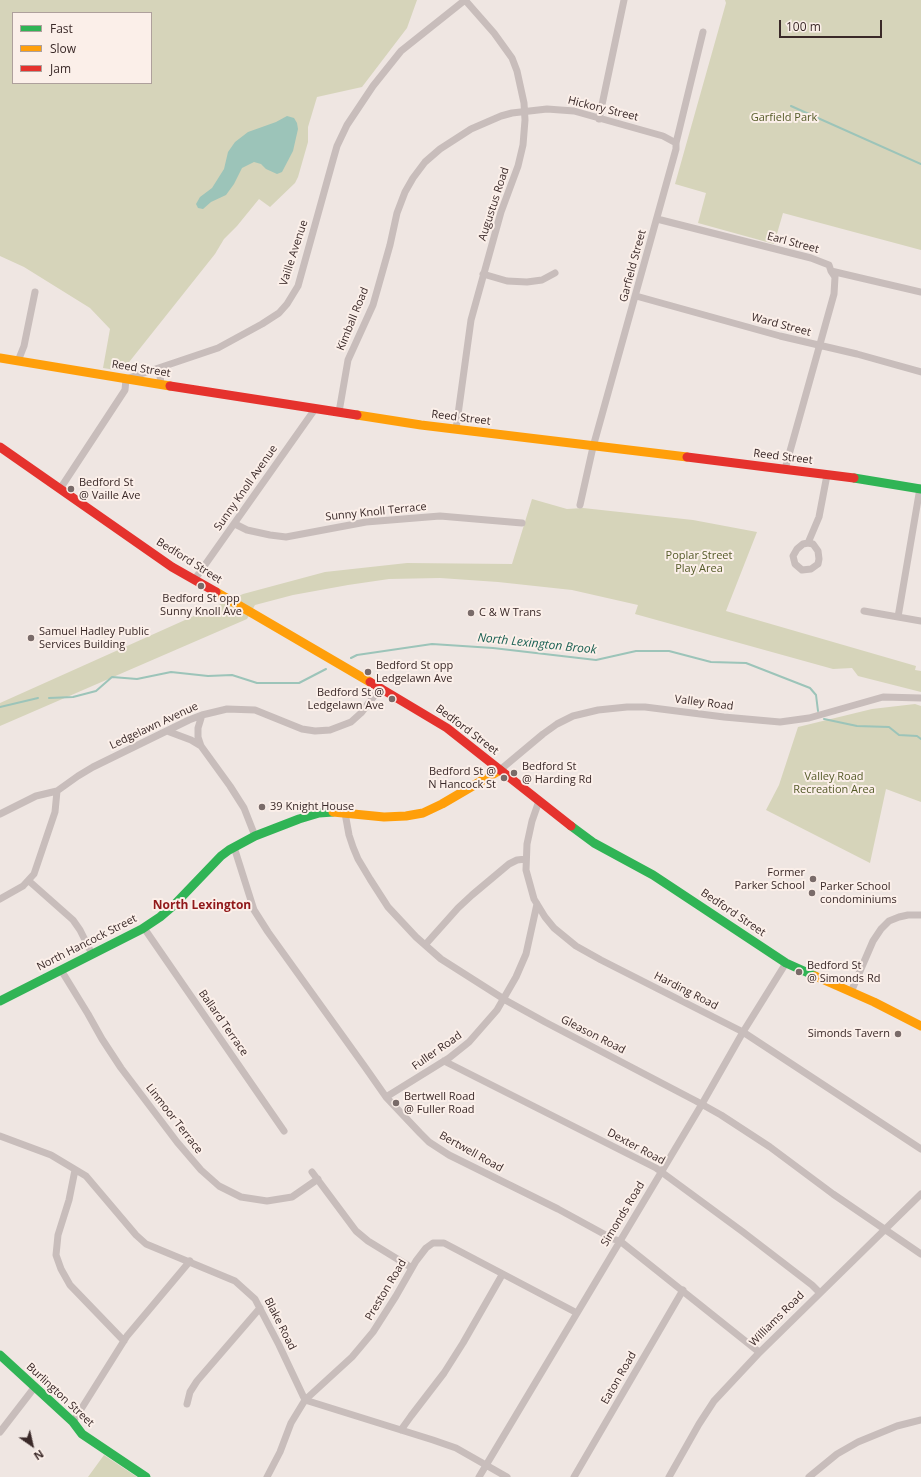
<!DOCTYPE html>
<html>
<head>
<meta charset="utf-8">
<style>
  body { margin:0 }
  #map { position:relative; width:921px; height:1477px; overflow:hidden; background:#efe6e2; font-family:"Open Sans",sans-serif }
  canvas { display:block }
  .legend { position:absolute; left:12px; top:12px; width:140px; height:72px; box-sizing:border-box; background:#fbefe9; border:1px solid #aea09c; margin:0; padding:5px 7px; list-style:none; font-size:12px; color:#3a2928 }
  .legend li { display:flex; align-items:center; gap:8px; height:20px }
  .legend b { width:20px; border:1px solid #aea09c }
  .north { position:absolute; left:12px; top:1425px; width:40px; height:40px; -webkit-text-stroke:3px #fbefe9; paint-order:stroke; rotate:146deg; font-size:11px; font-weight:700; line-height:16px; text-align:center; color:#3a2928 }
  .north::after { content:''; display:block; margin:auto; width:14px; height:18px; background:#3a2928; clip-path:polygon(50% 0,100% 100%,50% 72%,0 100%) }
  .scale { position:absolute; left:779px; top:20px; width:103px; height:18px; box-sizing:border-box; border:2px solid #3a2928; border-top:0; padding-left:5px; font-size:12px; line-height:14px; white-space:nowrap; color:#3a2928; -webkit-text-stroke:3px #fbefe9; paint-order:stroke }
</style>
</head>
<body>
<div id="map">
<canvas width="921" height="1477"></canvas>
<ul class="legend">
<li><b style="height:5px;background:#30b455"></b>Fast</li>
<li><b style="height:5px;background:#ff9f0a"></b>Slow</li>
<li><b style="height:5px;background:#e5322d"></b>Jam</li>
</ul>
<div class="north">N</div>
<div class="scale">100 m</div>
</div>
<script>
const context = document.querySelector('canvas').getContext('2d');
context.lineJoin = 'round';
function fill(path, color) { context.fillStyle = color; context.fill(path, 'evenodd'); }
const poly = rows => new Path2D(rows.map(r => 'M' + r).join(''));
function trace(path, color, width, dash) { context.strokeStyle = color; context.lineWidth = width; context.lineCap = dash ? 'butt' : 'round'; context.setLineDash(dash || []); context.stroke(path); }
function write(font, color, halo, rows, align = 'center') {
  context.font = font + ' "Open Sans",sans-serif'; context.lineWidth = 4; context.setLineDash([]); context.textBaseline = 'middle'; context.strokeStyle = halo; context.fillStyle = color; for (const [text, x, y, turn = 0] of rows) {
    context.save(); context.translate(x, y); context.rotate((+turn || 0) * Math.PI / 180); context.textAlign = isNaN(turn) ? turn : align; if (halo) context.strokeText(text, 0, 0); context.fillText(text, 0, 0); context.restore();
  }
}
const green = poly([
  [0,0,417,0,407,28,362,87,317,97,308,127,308,142,298,177,295,183,270,207,259,199,237,226,224,239,215,254,122,371,103,368,110,329,90,308,24,267,0,256],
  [13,13,151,13,151,83,13,83],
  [725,0,921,0,921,250,783,213,774,244,698,223,706,193,675,184,726,3],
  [532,499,567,509,583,508,693,520,757,532,726,611,916,666,915,670,921,671,921,692,858,676,852,668,833,669,635,614,638,605,572,590,498,582,440,578,389,579,348,585,293,595,255,605,247,619,0,726,0,703,243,594,325,572,407,563,512,564],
  [915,704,921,706,921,802,886,789,870,863,766,810,779,785,798,727,872,709],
  [104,1455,137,1477,88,1477]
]);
const water = poly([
  [287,116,294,118,297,123,298,129,293,151,282,172,277,174,266,169,261,164,254,162,242,168,234,184,226,195,211,202,203,209,198,208,196,204,200,197,212,188,224,169,228,152,235,142,248,132,276,122]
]);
const stream = poly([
  [791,106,921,164],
  [351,658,357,655,432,644,493,648,596,660,636,651,669,651,711,662,746,663,810,688,816,695,818,711],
  [49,698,73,697,96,691,112,677,137,679,171,672,208,676,232,675,257,683,299,683,326,669],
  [0,707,38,698],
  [824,719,857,726,889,727,899,735,917,736,921,739]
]);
const street = poly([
  [599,119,624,0],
  [657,219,811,258,829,265,831,271,921,292],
  [483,274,507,281,527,282,542,280,555,273],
  [636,296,780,336,857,354,921,372],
  [18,361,24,346,35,292],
  [159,368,161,384],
  [339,412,348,360,373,305,390,245,397,213,405,192,413,178,425,162,440,149,471,129,501,116,512,113,547,109,574,111,663,136,676,143],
  [456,429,471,320,501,212,518,166,523,145,525,120,524,103,517,71,512,58,494,33,465,0],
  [785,469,834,294,835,277,831,271],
  [60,489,125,390,126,379,218,348,262,324,279,313,287,304,298,286,333,160,337,146,347,125,373,86,401,51,465,0],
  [580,505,593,447,676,149,676,143,703,32],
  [235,524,247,530,270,535,286,537,366,522,440,516,522,523],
  [808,543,813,544,818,551,819,559,818,564,811,569,802,570,795,564,793,556,797,549,803,544,808,543],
  [808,543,819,517,827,475],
  [195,579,315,409],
  [864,611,921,621],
  [898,617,920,488],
  [202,715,198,728,198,737,201,746,230,786,244,808,255,836],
  [167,731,191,740,201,746],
  [500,770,543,734,557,724,573,716,598,710,627,707,645,707,724,717,780,722,809,718,883,697,921,698],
  [539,801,532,821,527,844,526,870,534,899,545,917,554,928,576,946,601,960,743,1032,921,1149],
  [345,813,349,835,353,847,358,859,370,879,388,907,416,937,441,959,507,1001,545,1022,696,1101,721,1115,770,1147,833,1194,921,1254],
  [0,814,36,796,57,791,78,776,93,767,189,720,202,715,227,709,255,710,302,729,315,731,330,730,351,722,361,713,381,687],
  [234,847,254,910,268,932,365,1067,386,1097,420,1133,429,1142,449,1155,558,1209,613,1239,620,1241,759,1352],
  [29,881,73,920,80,930,92,954],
  [0,899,23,886,34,874,55,812,57,791],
  [144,928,284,1131],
  [425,945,458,908,472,895,509,864,517,860,526,859],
  [61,970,88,1014,102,1039,121,1068,177,1142,201,1170,219,1186,241,1197,267,1201,292,1197,318,1179],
  [851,992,873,941,881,929,889,921,899,917,908,915,921,915],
  [444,1061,656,1168,743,1232,812,1285,820,1293],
  [386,1097,449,1058,469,1042,497,1010,516,977,526,954,537,904],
  [0,1136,51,1155,86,1176,136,1235,146,1244,235,1281,255,1299,279,1345,305,1400,433,1440,456,1448,507,1477],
  [75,1170,69,1200,58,1235,56,1255,61,1269,70,1285,124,1341],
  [312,1172,356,1231,368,1241,412,1268],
  [187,1404,190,1392,197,1381,260,1308],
  [73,1422,127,1336,190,1261],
  [401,1430,411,1416,444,1373,463,1343,502,1275],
  [0,1432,34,1388],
  [267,1477,280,1452,291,1423,305,1400,352,1357,373,1332,396,1296,416,1261,426,1248,433,1243,444,1243,577,1313],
  [479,1477,702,1104,743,1032,786,963],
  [574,1477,683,1290],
  [669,1477,699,1424,714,1401,758,1354,921,1194],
  [809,1477,837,1454,858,1442,897,1426,921,1420]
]);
const fast = poly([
  [854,478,921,489],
  [571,826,594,843,653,875,786,963,815,976],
  [0,1001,142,929,160,917,174,905,221,856,229,850,255,836,299,819,319,813,333,812],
  [0,1355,73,1422,82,1434,146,1477]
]);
const slow = poly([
  [0,358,170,386],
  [357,415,421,425,687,457],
  [216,592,370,682],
  [333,812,384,817,406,816,423,813,442,804,500,770],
  [815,976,874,1002,921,1026]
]);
const jam = poly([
  [170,386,357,415],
  [0,447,172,567,216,592],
  [687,457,854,478],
  [370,682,447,728,571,826]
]);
const markers = [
  [71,489,4,"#796b69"],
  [201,586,4,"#796b69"],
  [471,613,4,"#796b69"],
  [31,638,4,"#796b69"],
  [368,672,4,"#796b69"],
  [392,699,4,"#796b69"],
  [514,773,4,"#796b69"],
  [504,778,4,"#796b69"],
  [262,807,4,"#796b69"],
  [813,879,4,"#796b69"],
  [812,893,4,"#796b69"],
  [799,972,4,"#796b69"],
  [898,1034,4,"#796b69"],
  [396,1103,4,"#796b69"]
];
const streetNames = [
  ["Hickory Street",603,109,14],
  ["Augustus Road",494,204,-72],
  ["Earl Street",793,243,15],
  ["Vaille Avenue",294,253,-72],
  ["Garfield Street",633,266,-75],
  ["Kimball Road",353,319,-68],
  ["Ward Street",781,325,15],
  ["Reed Street",141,369,9],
  ["Reed Street",461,418,7],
  ["Reed Street",783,457,7],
  ["Sunny Knoll Avenue",246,488,-55],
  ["Sunny Knoll Terrace",376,512,-6],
  ["Bedford Street",189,561,32],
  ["Valley Road",704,703,7],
  ["Ledgelawn Avenue",154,726,-25],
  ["Bedford Street",467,730,37],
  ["Bedford Street",733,913,34],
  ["North Hancock Street",87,943,-27],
  ["Harding Road",686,991,27],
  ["Ballard Terrace",223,1023,55],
  ["Gleason Road",593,1035,27],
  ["Fuller Road",437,1051,-35],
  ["Linmoor Terrace",174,1119,52],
  ["Dexter Road",636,1147,28],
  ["Bertwell Road",471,1152,29],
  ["Simonds Road",623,1214,-59],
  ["Preston Road",386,1290,-59],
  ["Williams Road",777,1319,-45],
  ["Blake Road",280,1324,63],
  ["Eaton Road",619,1378,-60],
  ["Burlington Street",60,1395,43]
];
const parkNames = [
  ["Garfield Park",784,118],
  ["Poplar Street",699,556],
  ["Play Area",699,569],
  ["Valley Road",834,777],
  ["Recreation Area",834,790]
];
const poiNames = [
  ["Bedford St",79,483],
  ["@ Vaille Ave",79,496],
  ["Bedford St opp",201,599,"center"],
  ["Sunny Knoll Ave",201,612,"center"],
  ["C & W Trans",479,613],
  ["Samuel Hadley Public",39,632],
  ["Services Building",39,645],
  ["Bedford St opp",376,666],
  ["Ledgelawn Ave",376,679],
  ["Bedford St @",384,693,"right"],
  ["Ledgelawn Ave",384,706,"right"],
  ["Bedford St",522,767],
  ["@ Harding Rd",522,780],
  ["Bedford St @",496,772,"right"],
  ["N Hancock St",496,785,"right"],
  ["39 Knight House",270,807],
  ["Former",805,873,"right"],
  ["Parker School",805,886,"right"],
  ["Parker School",820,887],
  ["condominiums",820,900],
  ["Bedford St",807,966],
  ["@ Simonds Rd",807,979],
  ["Simonds Tavern",890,1034,"right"],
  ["Bertwell Road",404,1097],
  ["@ Fuller Road",404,1110]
];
const waterNames = [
  ["North Lexington Brook",537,644,6]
];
const neighbourhoodNames = [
  ["North Lexington",202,906]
];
fill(green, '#d6d4ba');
fill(water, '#9cc4b9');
trace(stream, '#9cc4b9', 2);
trace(street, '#c8bdbb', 7);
trace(fast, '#30b455', 9);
trace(slow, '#ff9f0a', 9);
trace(jam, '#e5322d', 9);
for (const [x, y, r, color] of markers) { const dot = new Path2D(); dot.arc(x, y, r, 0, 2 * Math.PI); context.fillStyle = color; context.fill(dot); trace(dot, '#fbefe9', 1.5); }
write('11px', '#3a2928', '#fbefe9', streetNames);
write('11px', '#555b29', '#fbefe9', parkNames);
write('11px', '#3a2928', '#fbefe9', poiNames, 'left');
write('italic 12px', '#196053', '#fbefe9', waterNames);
write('bold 12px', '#91191a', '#fbefe9', neighbourhoodNames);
</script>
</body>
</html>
